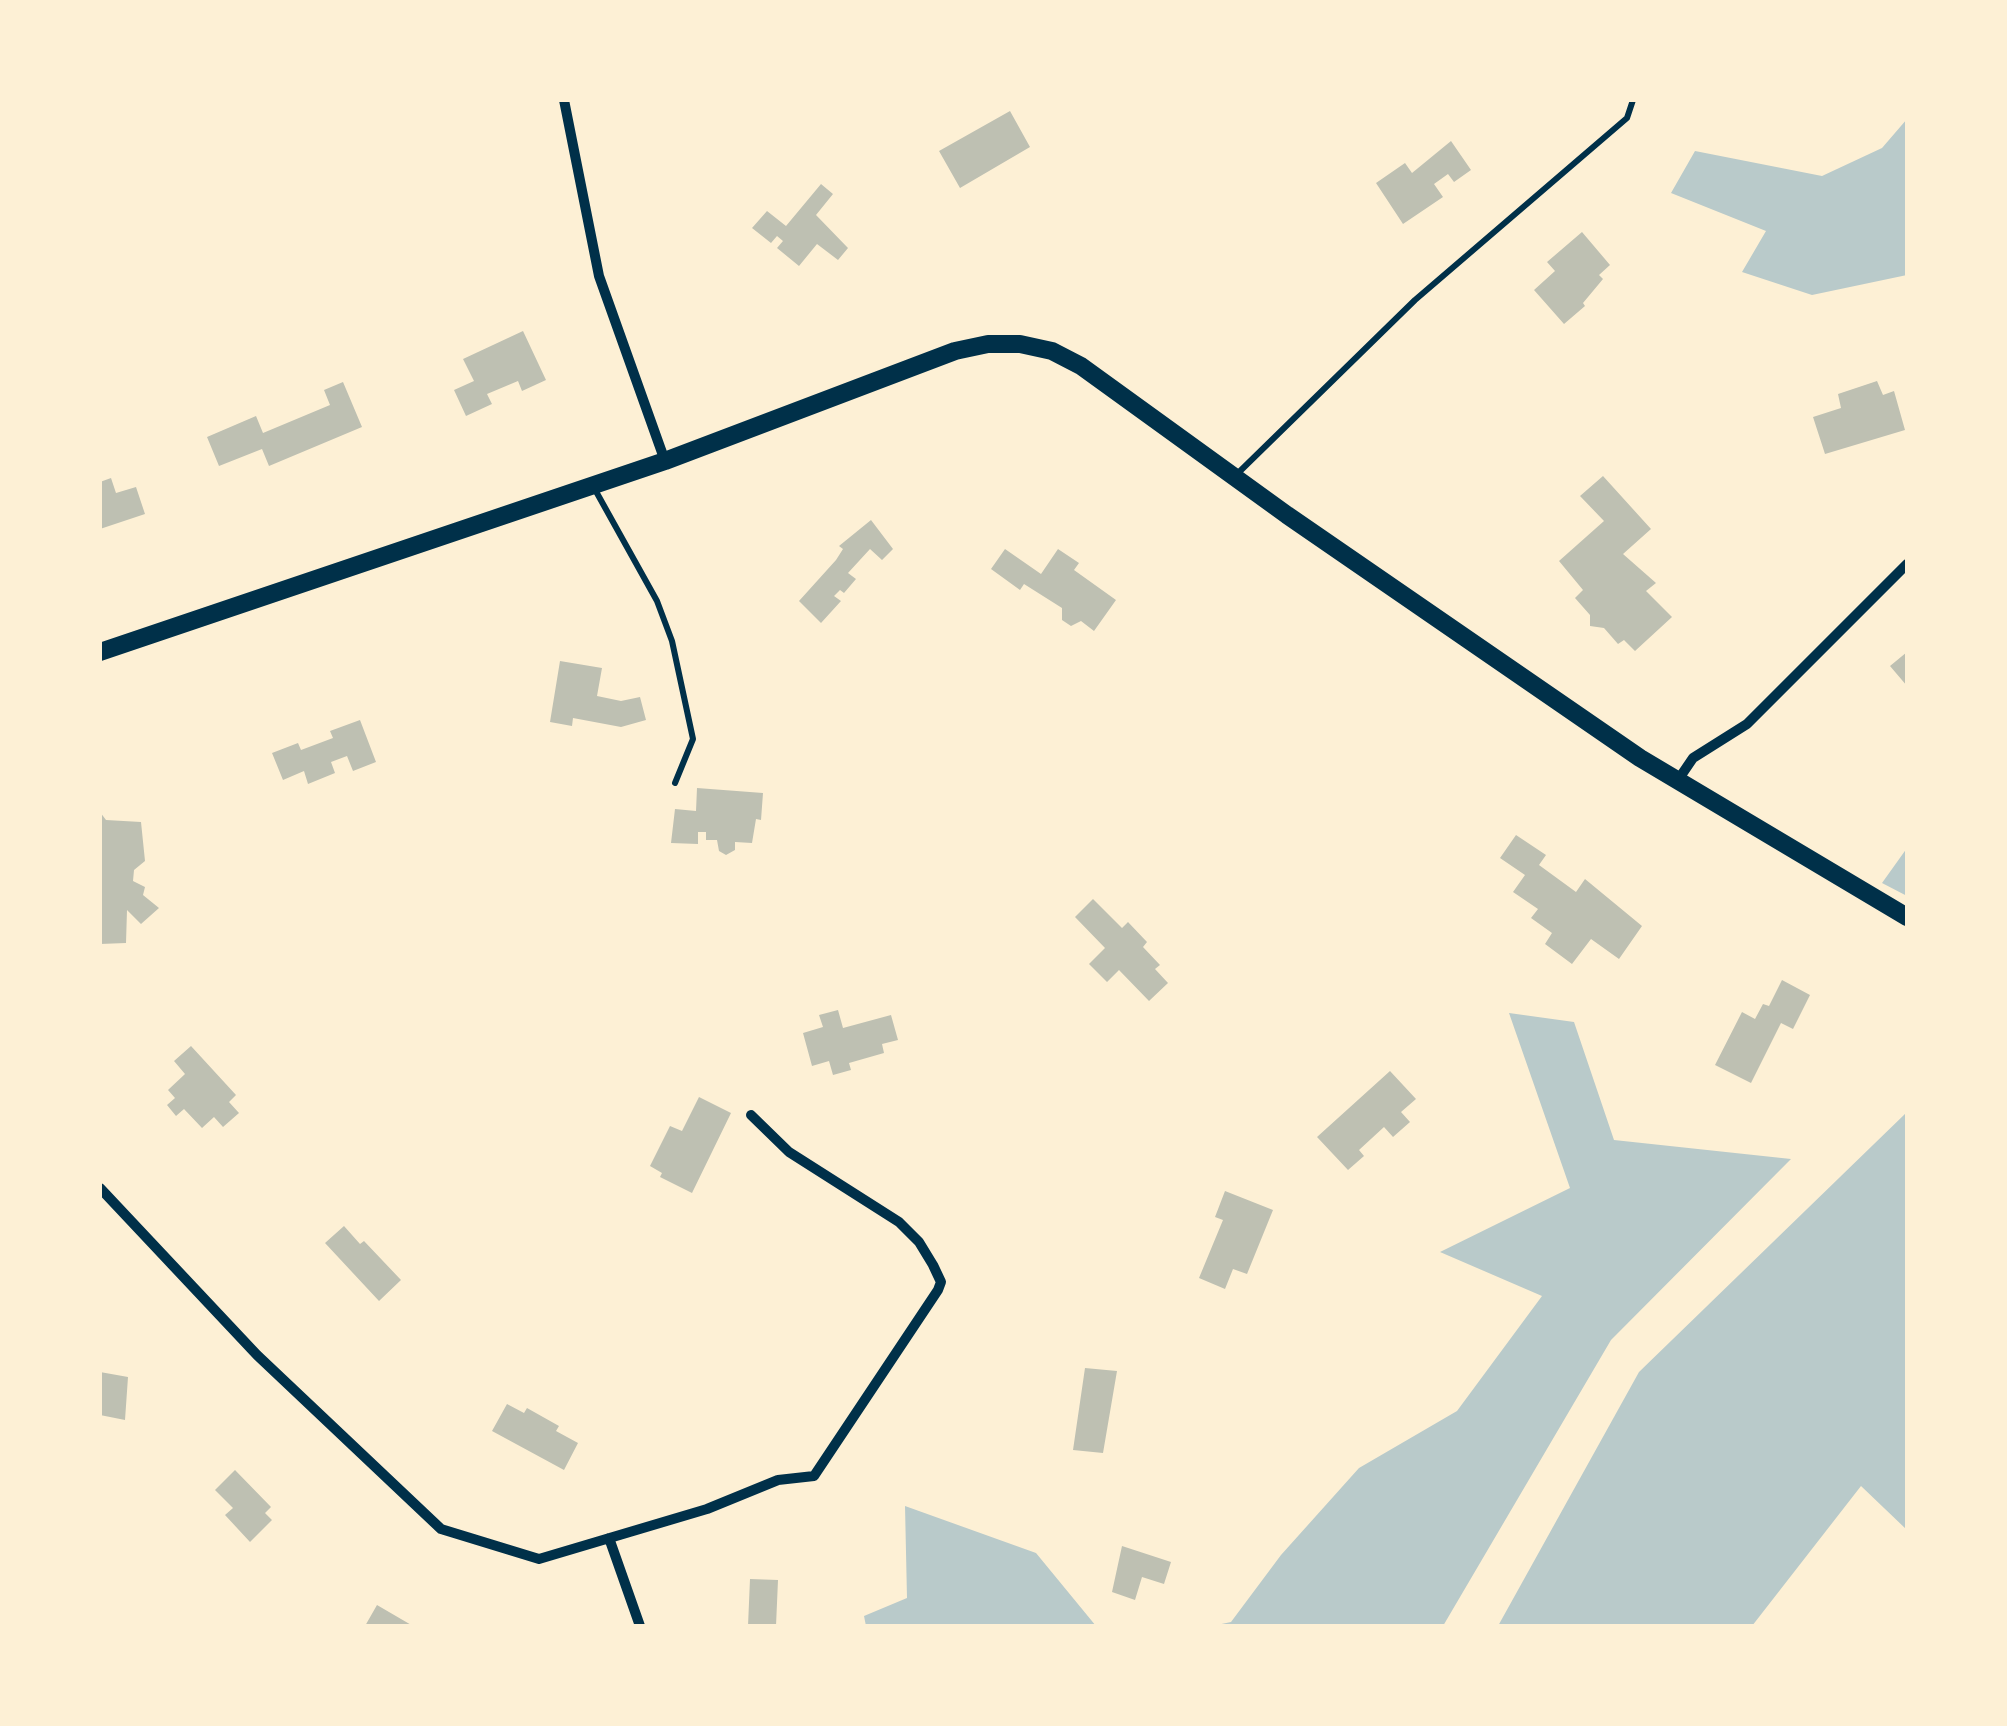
<!DOCTYPE html>
<html>
<head>
<meta charset="utf-8">
<style>
  body { margin:0 }
  #map { position:relative; width:2007px; height:1726px; overflow:hidden; background:#fdf0d5; font-family:"PT Sans",sans-serif }
  canvas { display:block }
  .frame { position:absolute; inset:0; border:102px solid #fdf0d5; pointer-events:none }
</style>
</head>
<body>
<div id="map">
<canvas width="2007" height="1726"></canvas>
<div class="frame"></div>
</div>
<script>
const context = document.querySelector('canvas').getContext('2d');
context.lineJoin = 'round';
function fill(path, color) { context.fillStyle = color; context.fill(path, 'evenodd'); }
const poly = rows => new Path2D(rows.map(r => 'M' + r).join(''));
function trace(path, color, width, dash) { context.strokeStyle = color; context.lineWidth = width; context.lineCap = dash ? 'butt' : 'round'; context.setLineDash(dash || []); context.stroke(path); }
const green = poly([
  [1907,119,1907,275,1812,295,1742,272,1766,231,1671,193,1695,151,1822,176,1882,148],
  [1907,848,1907,896,1882,883],
  [1509,1013,1574,1022,1614,1140,1791,1159,1611,1340,1443,1626,1212,1626,1231,1622,1281,1555,1359,1468,1457,1411,1542,1296,1440,1252,1570,1188],
  [1907,1112,1907,1530,1861,1486,1752,1626,1498,1626,1639,1372],
  [905,1506,1036,1553,1096,1626,866,1626,864,1616,907,1598]
]);
const building = poly([
  [1010,111,1030,147,960,188,939,151],
  [1451,141,1471,170,1454,182,1448,174,1434,184,1443,197,1403,224,1376,183,1405,163,1412,173],
  [821,184,833,194,816,215,848,248,838,260,817,244,799,266,777,248,783,241,777,236,771,243,752,228,767,211,786,226],
  [1582,232,1610,265,1599,275,1603,279,1583,303,1585,306,1564,324,1534,290,1555,271,1547,262],
  [523,331,546,380,522,391,518,381,487,394,492,404,466,416,454,390,474,381,463,359],
  [1877,381,1883,395,1894,391,1905,430,1825,454,1813,417,1841,408,1838,394],
  [343,382,362,427,269,466,262,449,219,466,207,437,256,416,263,433,330,405,324,390],
  [1603,476,1651,529,1623,554,1656,583,1646,591,1672,617,1635,651,1624,640,1618,644,1604,628,1590,626,1590,615,1575,598,1583,590,1559,561,1604,521,1580,496],
  [111,478,116,493,136,487,145,514,100,529,100,482],
  [871,520,893,549,882,560,870,549,848,573,856,579,844,593,840,590,834,596,841,601,821,623,799,601,836,560,843,549,839,546],
  [1005,549,1041,574,1058,549,1079,563,1074,570,1116,600,1094,631,1081,621,1071,626,1062,620,1062,608,1024,584,1020,590,991,569],
  [1907,652,1907,686,1890,666],
  [560,661,602,668,597,696,621,701,640,697,646,720,621,727,573,718,572,726,550,722],
  [360,720,376,762,353,771,347,756,331,762,335,773,308,784,304,771,283,780,272,753,298,743,301,750,333,738,330,731],
  [697,788,763,793,761,820,756,819,752,843,735,842,735,850,726,855,719,851,717,840,706,840,706,832,698,832,698,844,671,843,675,809,696,811],
  [100,812,106,820,141,822,145,861,134,870,133,881,145,887,143,895,159,908,141,924,127,910,126,943,100,944],
  [1516,835,1546,855,1539,865,1576,892,1585,879,1642,926,1619,959,1591,939,1572,964,1545,944,1552,933,1531,918,1538,909,1513,892,1525,875,1500,858],
  [1093,899,1122,928,1128,922,1147,942,1143,947,1160,965,1155,969,1168,983,1149,1001,1119,970,1107,982,1089,964,1105,948,1075,917],
  [1782,980,1810,995,1793,1029,1781,1023,1751,1083,1715,1065,1742,1012,1755,1019,1763,1004,1769,1006],
  [838,1010,843,1028,891,1015,898,1040,882,1044,884,1053,849,1063,851,1070,833,1075,829,1061,812,1066,803,1033,823,1027,819,1015],
  [191,1046,236,1095,229,1102,239,1113,223,1127,214,1117,202,1128,184,1109,176,1116,167,1105,175,1098,168,1090,185,1074,174,1061],
  [1390,1071,1416,1099,1401,1112,1410,1122,1393,1137,1384,1127,1359,1150,1364,1156,1348,1170,1317,1137],
  [699,1097,731,1113,692,1193,660,1177,662,1173,650,1166,670,1126,682,1131],
  [1225,1191,1273,1210,1247,1274,1233,1269,1225,1289,1199,1278,1223,1220,1215,1217],
  [344,1226,360,1244,364,1241,401,1280,379,1301,325,1243],
  [1085,1368,1117,1371,1103,1453,1073,1450],
  [100,1372,128,1377,125,1420,100,1415],
  [507,1404,524,1413,527,1408,559,1426,556,1431,578,1443,564,1470,492,1431],
  [235,1470,271,1507,265,1513,272,1520,250,1542,225,1515,233,1508,215,1490],
  [1122,1546,1171,1562,1164,1584,1142,1577,1135,1600,1112,1592],
  [750,1579,778,1580,776,1626,748,1626],
  [377,1605,413,1626,365,1626]
]);
const service = poly([
  [1235,476,1415,300,1627,118,1633,100],
  [593,486,657,601,672,641,693,739,675,783]
]);
const minor = poly([
  [564,100,599,276,665,461],
  [1678,780,1693,758,1747,724,1907,564],
  [100,1188,257,1355,441,1529,539,1559,707,1509,778,1480,814,1476,938,1290,941,1282,933,1265,919,1242,899,1222,789,1152,751,1115],
  [609,1538,640,1626]
]);
const secondary = poly([
  [100,652,665,461,955,351,988,344,1020,344,1052,351,1081,366,1287,515,1640,758,1907,917]
]);
fill(green, '#b9caca');
fill(building, '#bec0b2');
trace(service, '#003049', 6);
trace(minor, '#003049', 10);
trace(secondary, '#003049', 18);
</script>
</body>
</html>
